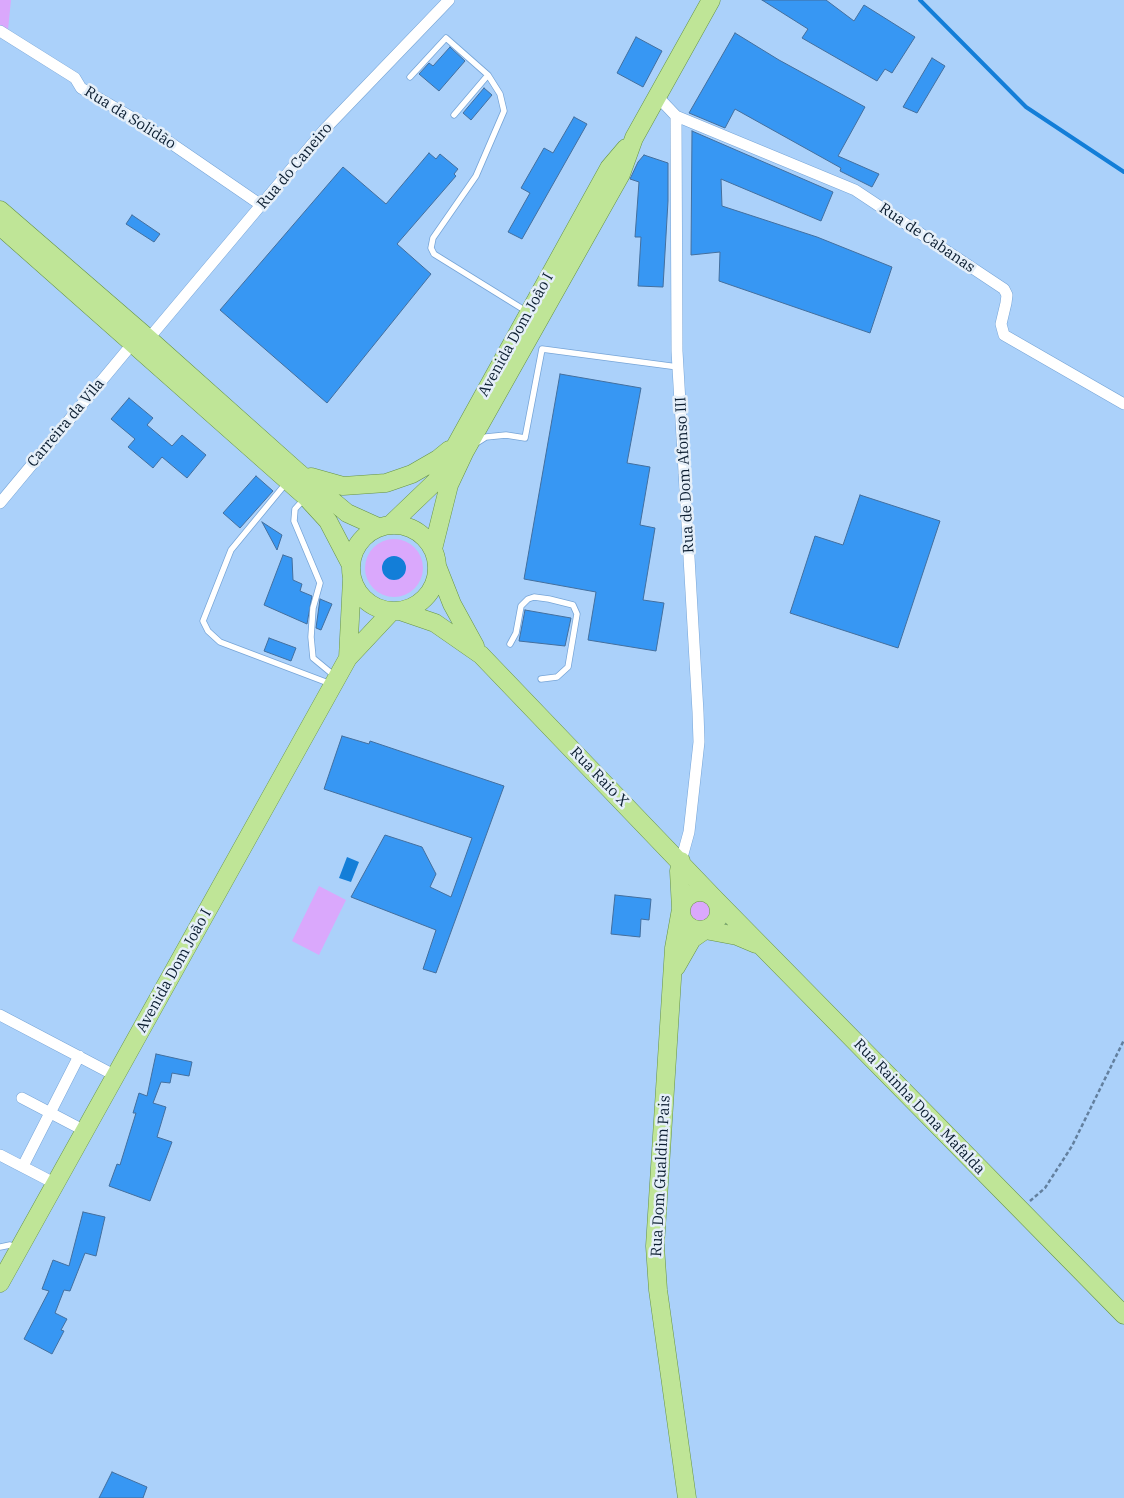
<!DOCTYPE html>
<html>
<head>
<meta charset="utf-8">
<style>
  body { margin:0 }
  canvas { display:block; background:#abd1fa }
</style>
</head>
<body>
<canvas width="1124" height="1498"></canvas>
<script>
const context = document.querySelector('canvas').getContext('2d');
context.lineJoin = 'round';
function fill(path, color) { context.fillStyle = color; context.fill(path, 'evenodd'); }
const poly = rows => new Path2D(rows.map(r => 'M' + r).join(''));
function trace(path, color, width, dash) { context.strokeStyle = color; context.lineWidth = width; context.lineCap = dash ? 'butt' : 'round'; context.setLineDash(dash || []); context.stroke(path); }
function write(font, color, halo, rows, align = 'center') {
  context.font = font + ' "IBM Plex Serif",serif'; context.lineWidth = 5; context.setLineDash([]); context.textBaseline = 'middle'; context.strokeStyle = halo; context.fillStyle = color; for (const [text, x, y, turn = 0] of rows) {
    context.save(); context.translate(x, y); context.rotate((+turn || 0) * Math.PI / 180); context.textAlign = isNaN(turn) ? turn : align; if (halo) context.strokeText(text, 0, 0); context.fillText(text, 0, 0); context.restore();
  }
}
const green = poly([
  [0,0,11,0,8,30,0,26],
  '365 568a29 29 0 1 1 58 0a29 29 0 1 1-58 0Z',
  [319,886,346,900,319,955,292,941],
  '688 911a12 12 0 1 1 24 0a12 12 0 1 1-24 0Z'
]);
const water = poly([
  '382 568a12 12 0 1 1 24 0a12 12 0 1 1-24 0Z',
  [347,857,359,862,351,882,339,878]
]);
const stream = poly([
  [920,0,1026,107,1124,172]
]);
const building = poly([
  [762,0,826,0,854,21,864,5,915,37,892,73,885,69,877,81,802,38,808,29,762,0],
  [735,33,779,60,865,107,838,156,879,174,872,187,840,171,841,168,735,109,725,128,689,113,735,33],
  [636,37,662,51,643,87,617,73,636,37],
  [450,47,465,61,439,91,419,74,429,63,433,66,450,47],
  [932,58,945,66,917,113,903,107,932,58],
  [484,88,492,95,471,120,463,113,484,88],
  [574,117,587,124,522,239,508,232,530,193,521,188,544,148,553,153,574,117],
  [692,131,833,192,821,221,721,179,722,206,817,237,892,267,870,333,719,281,720,252,691,255,692,131],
  [429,153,436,159,440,154,458,169,454,174,456,176,397,244,431,274,327,403,220,310,343,167,386,204,429,153],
  [644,155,668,163,668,201,663,287,638,286,641,237,635,237,639,182,630,179,638,162,644,155],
  [132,215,160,234,154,242,126,224,132,215],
  [560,374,641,388,627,463,650,467,640,525,655,528,643,600,664,603,656,651,588,640,596,592,524,579,560,374],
  [129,398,153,418,147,425,172,446,182,435,206,455,187,478,162,457,153,468,128,447,135,439,111,419,129,398],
  [256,476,273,491,240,528,223,513,256,476],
  [860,495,940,521,898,648,790,613,815,536,843,545,860,495],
  [262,522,282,535,277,550,262,522],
  [283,555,292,558,293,580,302,584,300,591,312,596,307,624,264,605,283,555],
  [320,599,332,604,321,630,316,628,320,599],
  [525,610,571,618,565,646,519,641,525,610],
  [269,638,296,648,291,661,264,651,269,638],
  [342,736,369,744,370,741,504,786,436,973,423,969,436,930,351,897,385,835,422,847,436,874,430,887,451,897,472,838,324,789,342,736],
  [615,895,651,899,649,920,641,919,640,937,611,934,615,895],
  [156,1054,192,1062,189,1076,172,1073,170,1083,161,1082,153,1103,166,1107,157,1137,172,1142,150,1201,109,1186,117,1164,120,1165,136,1113,133,1113,139,1093,147,1096,156,1054],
  [83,1212,105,1217,96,1256,85,1253,70,1291,64,1290,55,1313,67,1319,61,1330,64,1331,52,1354,24,1339,49,1291,42,1289,53,1260,69,1266,83,1212],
  [112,1472,147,1487,143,1498,99,1498,112,1472]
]);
const path = poly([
  [1030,1201,1045,1188,1072,1146,1124,1040]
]);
const service = poly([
  [410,77,446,38,488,75,500,94,504,111,476,176,433,238,431,248,434,254,526,311],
  [454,115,488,75],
  [475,444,486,437,506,435,525,438,542,349,678,367],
  [287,482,231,550,203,621,208,631,220,642,331,684],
  [305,498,295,509,294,521,320,583,313,608,311,637,313,658,336,677],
  [510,644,516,633,521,606,528,599,534,597,549,599,573,605,577,614,568,667,557,677,541,679],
  [0,1247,10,1245,17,1248]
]);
const minor = poly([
  [0,31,75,78,81,88,143,124,261,205],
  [657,96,676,116,677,351,698,712,699,742,689,832,681,861],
  [676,116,855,190,1004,289,1007,295,1006,303,1001,324,1004,335,1124,404],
  [145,343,324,130,449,0],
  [0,503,133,343],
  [0,1015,116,1076],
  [22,1098,85,1131],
  [0,1155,56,1184],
  [23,1166,79,1056]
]);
const primary = poly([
  [0,210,149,339,299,473,347,513,378,527],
  [0,226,306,497,328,521,351,565],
  [311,477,343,486,386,483,412,474,438,459,449,450],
  [390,525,436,481,609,168,626,148],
  '351 568a43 43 0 1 1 86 0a43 43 0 1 1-86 0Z',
  [433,549,449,485,465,451,621,174,634,138,711,0],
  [437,566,452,604,475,646],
  [400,611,435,623,481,655,715,899,1124,1315],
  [348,658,352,579],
  [681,861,679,871,681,909,674,948,655,1246,658,1290,687,1498],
  '681 911a19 19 0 1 1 38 0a19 19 0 1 1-38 0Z',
  [676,967,692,939,705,930,737,936,756,944],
  [0,1283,348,658,392,611]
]);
const streetNames = [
  ["Rua da Solidão",130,118,32],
  ["Rua do Caneiro",295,166,-50],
  ["Rua de Cabanas",927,238,34],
  ["Avenida Dom João I",516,335,-61],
  ["Carreira da Vila",66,423,-50],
  ["Rua de Dom Afonso III",685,475,-93],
  ["Rua Raio X",599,777,46],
  ["Avenida Dom João I",174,971,-61],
  ["Rua Rainha Dona Mafalda",919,1107,46],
  ["Rua Dom Gualdim Pais",661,1176,-87]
];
fill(green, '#daa8fc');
fill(water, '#137ed8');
trace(stream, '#137ed8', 4);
fill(building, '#3797f3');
trace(building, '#436f9e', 1);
trace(service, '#77a5d7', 7);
trace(minor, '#77a5d7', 12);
trace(primary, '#659346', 19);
trace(path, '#63809f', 2.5, [4, 2.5]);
trace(service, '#fff', 5.5);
trace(minor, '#fff', 11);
trace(primary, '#bfe597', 18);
write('15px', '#0b1d30', '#e5eff9', streetNames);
</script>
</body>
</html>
